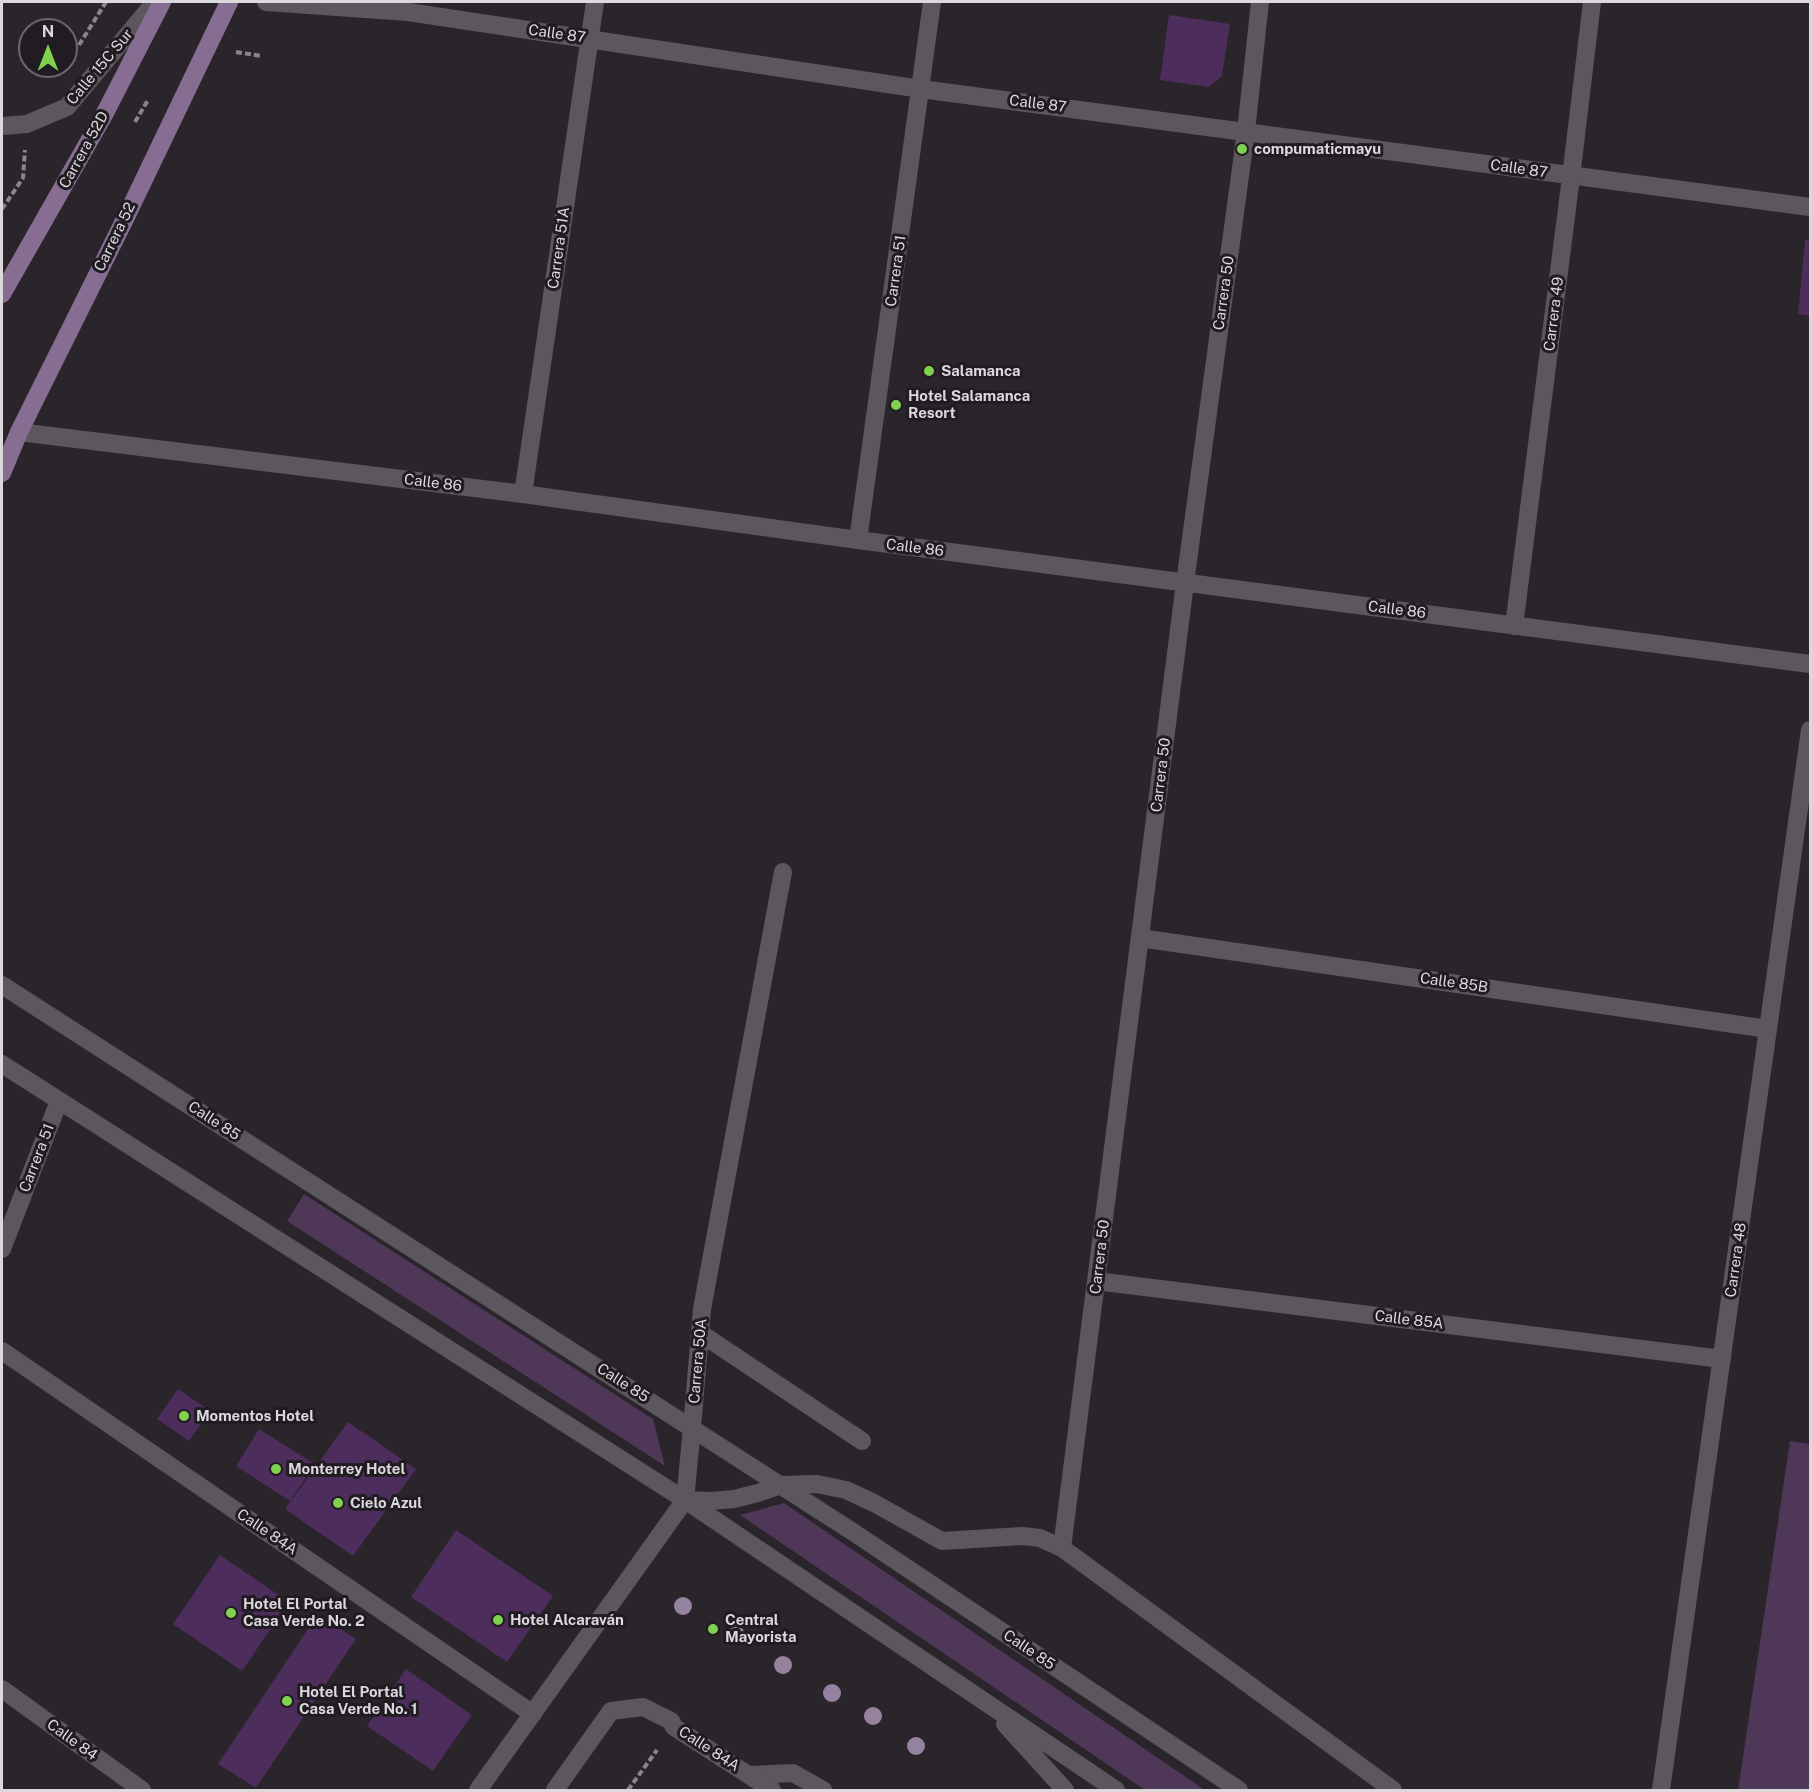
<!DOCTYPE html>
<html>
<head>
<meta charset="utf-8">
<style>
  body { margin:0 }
  #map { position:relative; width:1812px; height:1792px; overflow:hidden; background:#29252b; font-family:"Public Sans",sans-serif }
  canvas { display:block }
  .frame { position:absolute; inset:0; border:3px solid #dcd9dd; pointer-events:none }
  .north { position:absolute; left:18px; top:18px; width:60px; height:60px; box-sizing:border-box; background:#201c22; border:2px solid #6b686d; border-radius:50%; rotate:0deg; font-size:16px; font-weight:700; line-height:24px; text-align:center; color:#dcd9dd }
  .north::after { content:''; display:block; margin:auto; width:21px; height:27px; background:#82d050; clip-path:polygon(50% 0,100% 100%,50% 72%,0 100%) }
</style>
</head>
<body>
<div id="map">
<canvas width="1812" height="1792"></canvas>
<div class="frame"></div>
<div class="north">N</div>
</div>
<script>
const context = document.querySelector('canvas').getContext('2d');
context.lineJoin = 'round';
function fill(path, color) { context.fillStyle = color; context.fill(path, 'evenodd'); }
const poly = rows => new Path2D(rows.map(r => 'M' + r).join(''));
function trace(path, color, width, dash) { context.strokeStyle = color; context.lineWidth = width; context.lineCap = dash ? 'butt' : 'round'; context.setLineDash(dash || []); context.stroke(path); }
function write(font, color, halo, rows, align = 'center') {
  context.font = font + ' "Public Sans",sans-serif'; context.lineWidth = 6; context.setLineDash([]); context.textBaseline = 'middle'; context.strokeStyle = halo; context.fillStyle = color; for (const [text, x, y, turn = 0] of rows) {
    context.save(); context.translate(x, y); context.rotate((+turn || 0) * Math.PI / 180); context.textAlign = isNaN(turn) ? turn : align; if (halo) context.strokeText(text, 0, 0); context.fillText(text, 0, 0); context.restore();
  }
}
const green = poly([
  [304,1194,653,1419,665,1466,287,1221],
  [1790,1441,1810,1444,1810,1790,1738,1790],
  [784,1503,1205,1790,1145,1790,740,1515]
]);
const building = poly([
  [1169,15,1230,24,1222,76,1209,87,1160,80],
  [1805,240,1810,240,1810,316,1798,314],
  [178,1389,210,1411,189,1441,157,1419],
  [348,1422,416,1469,353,1556,285,1509],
  [259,1429,315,1464,290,1501,236,1466],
  [456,1530,553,1596,507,1662,411,1597],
  [220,1555,289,1602,242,1671,173,1624],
  [318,1614,356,1639,256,1788,218,1764],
  [406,1669,472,1715,433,1771,367,1726]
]);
const path = poly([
  [79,45,106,2],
  [236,52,262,56],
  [135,122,148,100],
  [2,209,23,178,25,150],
  [628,1790,657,1750]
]);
const lane = poly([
  [700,1333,862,1441],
  [692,1428,702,1309,783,872],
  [750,1775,793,1773,823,1790]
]);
const street = poly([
  [266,2,408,12,921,89,1810,207],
  [1260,2,1246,131,1185,583,1062,1548,1393,1790],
  [2,126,27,124,67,107,155,2],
  [523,494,595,2],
  [858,540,932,2],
  [1140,938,1768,1029],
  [2,1249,59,1101],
  [1096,1281,1722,1359],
  [2,1351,533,1714],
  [2,1689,142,1790],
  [555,1790,611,1711,643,1707,671,1721,674,1727,772,1790]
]);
const secondary = poly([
  [19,432,523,494,858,540,1810,664],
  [1514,626,1571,177,1592,2],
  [2,985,853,1532,1239,1790],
  [2,1064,685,1500,1116,1790],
  [687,1500,710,1501,734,1499,758,1493,781,1485,817,1484,846,1490,874,1503,942,1541,1022,1536,1040,1538,1062,1548],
  [1005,1724,1065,1790],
  [478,1790,685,1500,692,1428],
  [1661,1790,1810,730]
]);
const primary = poly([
  [2,294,105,113,162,2],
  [2,473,19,432,125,219,229,2]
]);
const trees = [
  [683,1606],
  [736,1635],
  [783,1665],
  [832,1693],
  [873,1716],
  [916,1746]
];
const markers = [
  [1242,149,6,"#82d050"],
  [929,371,6,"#82d050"],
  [896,405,6,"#82d050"],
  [184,1416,6,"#82d050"],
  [276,1469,6,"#82d050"],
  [338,1503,6,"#82d050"],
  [231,1613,6,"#82d050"],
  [498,1620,6,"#82d050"],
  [713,1629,6,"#82d050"],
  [287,1701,6,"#82d050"]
];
const streetNames = [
  ["Calle 87",557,34,8],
  ["Calle 15C Sur",100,67,-50],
  ["Calle 87",1038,104,7],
  ["Carrera 52D",84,150,-61],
  ["Calle 87",1519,169,8],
  ["Carrera 52",115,237,-64],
  ["Carrera 51A",559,248,-82],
  ["Carrera 51",896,271,-82],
  ["Carrera 50",1224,293,-82],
  ["Carrera 49",1554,314,-83],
  ["Calle 86",433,483,7],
  ["Calle 86",915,548,7],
  ["Calle 86",1397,610,7],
  ["Carrera 50",1161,775,-83],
  ["Calle 85B",1454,983,8],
  ["Calle 85",214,1121,33],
  ["Carrera 51",37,1158,-69],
  ["Carrera 50",1100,1257,-83],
  ["Carrera 48",1736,1260,-82],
  ["Calle 85A",1409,1320,7],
  ["Carrera 50A",698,1361,-85],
  ["Calle 85",623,1383,33],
  ["Calle 84A",267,1532,34],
  ["Calle 85",1029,1650,34],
  ["Calle 84",72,1740,36],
  ["Calle 84A",709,1749,33]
];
const poiNames = [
  ["compumaticmayu",1254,149],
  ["Salamanca",941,371],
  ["Hotel Salamanca",908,396],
  ["Resort",908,413],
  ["Momentos Hotel",196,1416],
  ["Monterrey Hotel",288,1469],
  ["Cielo Azul",350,1503],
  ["Hotel El Portal",243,1604],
  ["Casa Verde No. 2",243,1621],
  ["Hotel Alcaraván",510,1620],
  ["Central",725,1620],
  ["Mayorista",725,1637],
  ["Hotel El Portal",299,1692],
  ["Casa Verde No. 1",299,1709]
];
fill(green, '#4e3757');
fill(building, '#4d2d5b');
trace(path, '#89868b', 4, [6, 3]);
trace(lane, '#5c575e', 18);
trace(street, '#5c575e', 18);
trace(secondary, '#5c575e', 18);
trace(primary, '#876d92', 18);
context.fillStyle = '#95829e';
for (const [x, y] of trees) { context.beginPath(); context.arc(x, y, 9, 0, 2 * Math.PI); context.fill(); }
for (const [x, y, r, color] of markers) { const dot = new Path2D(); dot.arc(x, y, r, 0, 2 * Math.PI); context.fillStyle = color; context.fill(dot); trace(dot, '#201c22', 2); }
write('15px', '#dcd9dd', '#201c22', streetNames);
write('bold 15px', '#dcd9dd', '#201c22', poiNames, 'left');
</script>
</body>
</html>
